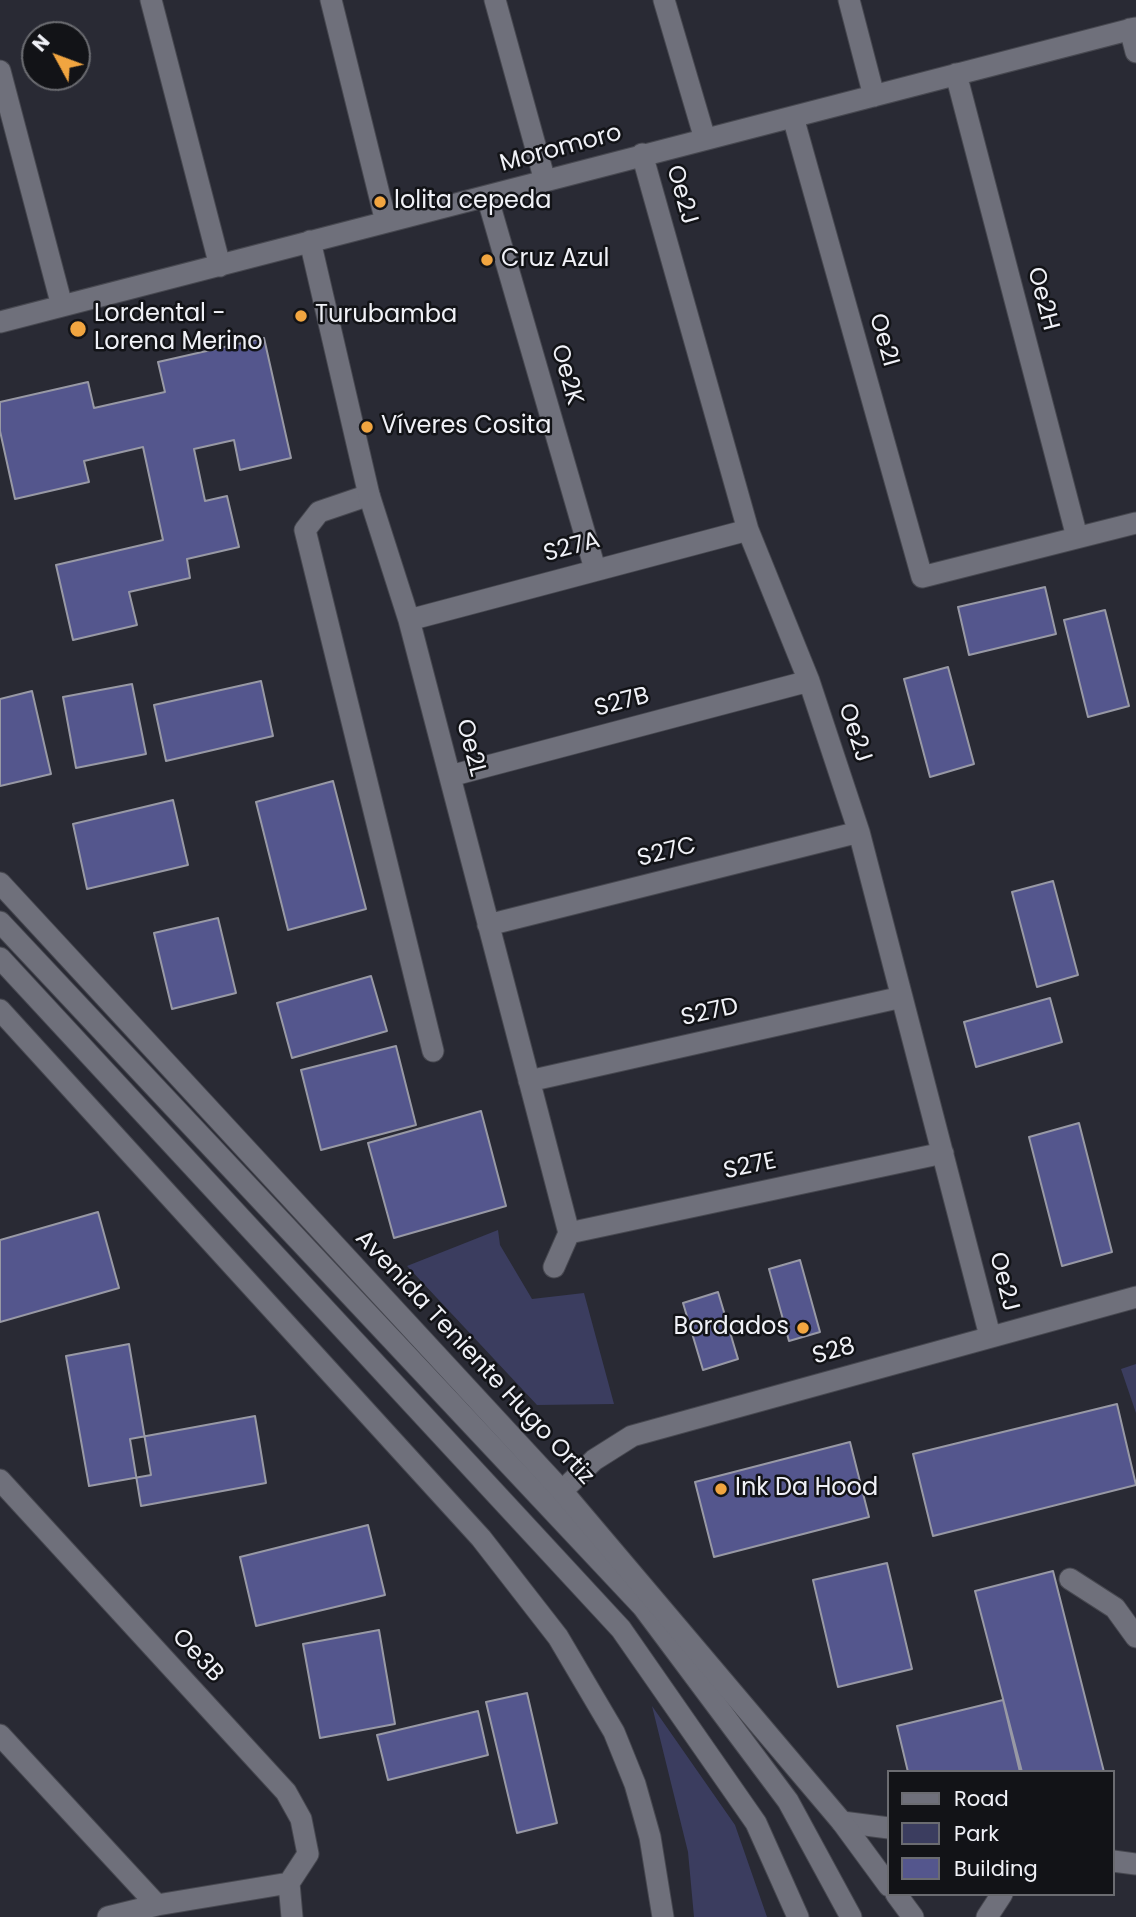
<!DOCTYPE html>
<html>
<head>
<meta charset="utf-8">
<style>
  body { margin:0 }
  #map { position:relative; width:1136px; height:1917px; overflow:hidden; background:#292a34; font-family:Poppins,sans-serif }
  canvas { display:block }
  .legend { position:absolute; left:887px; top:1770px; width:228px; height:126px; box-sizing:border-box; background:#121317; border:2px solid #6b6c71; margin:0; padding:9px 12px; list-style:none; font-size:21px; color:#f0f1f7 }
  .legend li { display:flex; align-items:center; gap:14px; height:35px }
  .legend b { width:35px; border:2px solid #6b6c71 }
  .north { position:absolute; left:21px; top:21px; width:70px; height:70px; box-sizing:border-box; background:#121317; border:2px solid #6b6c71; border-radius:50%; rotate:311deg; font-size:19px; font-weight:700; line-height:28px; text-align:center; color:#f0f1f7 }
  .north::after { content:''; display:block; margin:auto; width:24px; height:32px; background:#f1a540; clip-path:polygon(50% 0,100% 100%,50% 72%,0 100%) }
</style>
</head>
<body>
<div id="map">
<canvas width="1136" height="1917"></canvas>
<ul class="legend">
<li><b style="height:9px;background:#6f707b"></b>Road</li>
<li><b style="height:19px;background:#3b3d5f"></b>Park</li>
<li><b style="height:19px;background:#54568d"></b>Building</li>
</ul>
<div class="north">N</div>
</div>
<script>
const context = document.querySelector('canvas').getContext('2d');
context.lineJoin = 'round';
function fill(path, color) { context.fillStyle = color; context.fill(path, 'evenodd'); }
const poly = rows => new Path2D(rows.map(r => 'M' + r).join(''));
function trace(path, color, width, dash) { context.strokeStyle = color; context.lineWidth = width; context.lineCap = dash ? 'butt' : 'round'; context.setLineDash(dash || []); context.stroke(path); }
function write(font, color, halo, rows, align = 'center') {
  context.font = font + ' Poppins,sans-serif'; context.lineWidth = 5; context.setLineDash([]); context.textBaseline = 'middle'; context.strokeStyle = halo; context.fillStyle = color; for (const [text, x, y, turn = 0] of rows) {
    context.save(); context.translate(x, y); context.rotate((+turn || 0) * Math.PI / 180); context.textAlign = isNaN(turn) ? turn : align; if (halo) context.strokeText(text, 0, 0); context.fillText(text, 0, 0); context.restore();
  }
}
const green = poly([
  [498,1230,500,1245,532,1299,584,1293,614,1404,537,1405,407,1266],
  [1136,1364,1136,1413,1121,1369],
  [652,1706,735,1825,767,1917,694,1917,688,1852]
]);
const building = poly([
  [264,338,291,458,240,470,234,440,194,449,205,501,227,496,239,547,187,559,190,578,129,592,137,625,73,640,56,565,163,540,143,447,84,461,89,482,15,499,0,431,0,402,88,382,94,408,165,392,158,362,264,338],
  [1045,587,1056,634,969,655,958,607,1045,587],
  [1105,610,1129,706,1088,717,1064,620,1105,610],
  [948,667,974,764,930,777,904,679,948,667],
  [261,681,273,736,166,761,154,705,261,681],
  [132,684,146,754,76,768,63,697,132,684],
  [32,691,51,774,0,786,0,699,32,691],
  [333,781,366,909,288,930,256,802,333,781],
  [173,800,188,865,87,889,73,824,173,800],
  [1053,881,1078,975,1037,987,1012,892,1053,881],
  [218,918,236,993,172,1009,154,933,218,918],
  [371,976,387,1031,292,1058,277,1003,371,976],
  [1050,998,1062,1042,976,1067,964,1022,1050,998],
  [396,1046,416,1125,321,1150,301,1070,396,1046],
  [481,1111,506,1206,394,1238,368,1143,481,1111],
  [1079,1123,1112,1252,1062,1266,1029,1137,1079,1123],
  [98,1212,119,1288,0,1322,0,1240,98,1212],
  [800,1260,820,1332,789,1341,769,1269,800,1260],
  [718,1292,738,1359,703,1370,683,1303,718,1292],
  [129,1344,151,1475,89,1486,66,1356,129,1344],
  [1117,1404,1136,1485,933,1536,913,1454,1117,1404],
  [255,1416,266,1483,141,1506,130,1439,255,1416],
  [850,1442,869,1517,714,1557,695,1482,850,1442],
  [368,1525,385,1595,256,1626,240,1557,368,1525],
  [887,1563,912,1669,838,1687,813,1580,887,1563],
  [1053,1571,1104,1772,1022,1772,975,1591,1053,1571],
  [379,1630,395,1724,320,1738,303,1644,379,1630],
  [527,1693,557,1823,517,1833,486,1702,527,1693],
  [1003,1700,1020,1772,908,1772,897,1726,1003,1700],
  [478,1711,488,1755,388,1780,377,1735,478,1711]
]);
const service = poly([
  [369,495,319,512,305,530,433,1051],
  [0,922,643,1607,788,1801,851,1917],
  [0,958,621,1629,756,1823,798,1917]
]);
const minor = poly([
  [151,0,220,266],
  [331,0,386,222],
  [495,0,545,181],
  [664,0,705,139],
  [849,0,874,96],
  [1130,29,1136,52],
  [0,71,62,306],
  [956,74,1077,537],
  [793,117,922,577,1136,523],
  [642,154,748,530,809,681,859,832,990,1336],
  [487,196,595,569],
  [310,241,369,495,409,620,569,1233,554,1267],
  [0,322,1136,28],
  [409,620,748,530],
  [450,776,809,681],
  [488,925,859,832],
  [529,1081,902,997],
  [569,1233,943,1153],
  [0,1480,286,1792,301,1819,308,1854,289,1883],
  [562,1491,594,1460,632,1436,1136,1297],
  [1070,1579,1115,1608,1136,1637],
  [0,1735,157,1905],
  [842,1822,889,1828],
  [1113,1861,1136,1864],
  [289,1883,292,1917],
  [108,1917,157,1905,289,1883],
  [987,1917,1002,1894]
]);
const secondary = poly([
  [0,883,562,1491,842,1822,889,1886],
  [0,1010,481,1538,558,1637,614,1732,635,1784,650,1837,663,1917],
  [896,1894,913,1917]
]);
const markers = [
  [380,202,7,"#f1a540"],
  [487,260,7,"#f1a540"],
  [301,316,7,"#f1a540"],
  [78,329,9,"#f1a540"],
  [367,427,7,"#f1a540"],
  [803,1328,7,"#f1a540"],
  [721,1489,7,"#f1a540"]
];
const streetNames = [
  ["Moromoro",561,149,-15],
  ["Oe2J",681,195,74],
  ["Oe2H",1042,299,75],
  ["Oe2I",883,340,74],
  ["Oe2K",566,375,74],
  ["S27A",572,548,-15],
  ["S27B",622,703,-15],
  ["Oe2J",854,733,72],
  ["Oe2L",470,748,75],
  ["S27C",667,853,-14],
  ["S27D",710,1013,-13],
  ["S27E",750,1167,-12],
  ["Oe2J",1003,1282,76],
  ["S28",834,1352,-16],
  ["Avenida Teniente Hugo Ortiz",474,1358,47],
  ["Oe3B",197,1656,47]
];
const poiNames = [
  ["lolita cepeda",394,202],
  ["Cruz Azul",501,260],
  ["Lordental -",94,315],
  ["Lorena Merino",94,343],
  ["Turubamba",315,316],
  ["Víveres Cosita",381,427],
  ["Bordados",789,1328,"right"],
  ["Ink Da Hood",735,1489]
];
fill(green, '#3b3d5f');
fill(building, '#54568d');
trace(building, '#9899a5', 2);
trace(service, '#474850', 23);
trace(minor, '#474850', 23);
trace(secondary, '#474850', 23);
trace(service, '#6f707b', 21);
trace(minor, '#6f707b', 21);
trace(secondary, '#6f707b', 21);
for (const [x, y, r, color] of markers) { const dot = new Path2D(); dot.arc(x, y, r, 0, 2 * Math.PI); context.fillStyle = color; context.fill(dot); trace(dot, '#121317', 2.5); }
write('24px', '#f0f1f7', '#121317', streetNames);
write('24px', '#f0f1f7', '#121317', poiNames, 'left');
</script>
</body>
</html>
